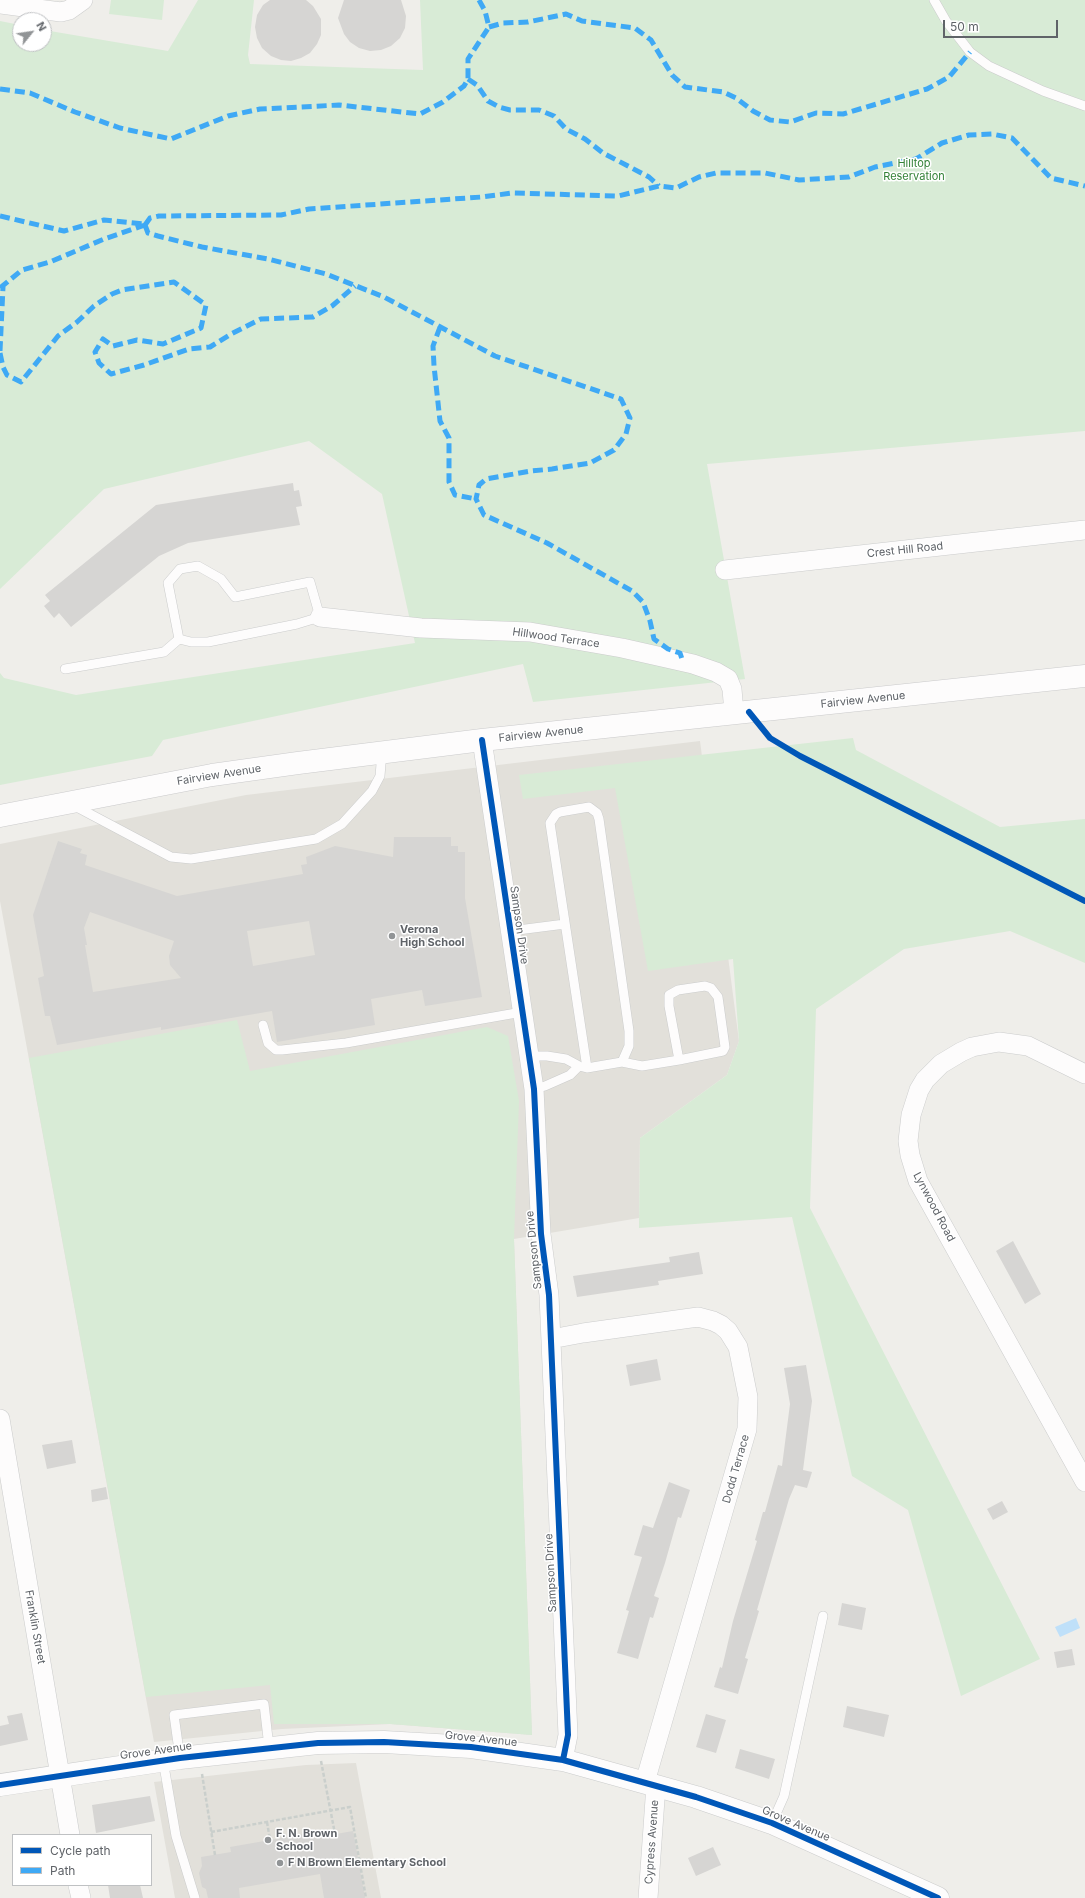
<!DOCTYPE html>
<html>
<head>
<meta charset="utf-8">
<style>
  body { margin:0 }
  #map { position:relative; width:1085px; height:1898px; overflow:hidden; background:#efeeea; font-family:Inter,sans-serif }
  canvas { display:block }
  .legend { position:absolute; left:12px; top:1834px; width:140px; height:52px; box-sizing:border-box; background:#fff; border:1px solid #bfc1c3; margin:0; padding:5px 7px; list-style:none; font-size:12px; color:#5f6368 }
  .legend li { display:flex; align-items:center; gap:8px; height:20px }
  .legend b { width:20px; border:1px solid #bfc1c3 }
  .north { position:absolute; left:12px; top:12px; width:40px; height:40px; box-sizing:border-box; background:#fff; border:1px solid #bfc1c3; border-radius:50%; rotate:60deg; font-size:11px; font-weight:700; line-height:16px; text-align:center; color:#5f6368 }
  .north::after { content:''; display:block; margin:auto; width:14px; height:18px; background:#919496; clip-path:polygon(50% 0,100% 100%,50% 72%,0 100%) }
  .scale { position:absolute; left:943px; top:20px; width:115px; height:18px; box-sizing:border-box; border:2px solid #5f6368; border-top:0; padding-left:5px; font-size:12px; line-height:14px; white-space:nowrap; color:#5f6368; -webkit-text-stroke:3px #fff; paint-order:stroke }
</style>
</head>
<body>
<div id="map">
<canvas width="1085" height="1898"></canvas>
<ul class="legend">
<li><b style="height:5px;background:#0057b8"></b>Cycle path</li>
<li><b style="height:5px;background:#3fa9f5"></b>Path</li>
</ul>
<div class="north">N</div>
<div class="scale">50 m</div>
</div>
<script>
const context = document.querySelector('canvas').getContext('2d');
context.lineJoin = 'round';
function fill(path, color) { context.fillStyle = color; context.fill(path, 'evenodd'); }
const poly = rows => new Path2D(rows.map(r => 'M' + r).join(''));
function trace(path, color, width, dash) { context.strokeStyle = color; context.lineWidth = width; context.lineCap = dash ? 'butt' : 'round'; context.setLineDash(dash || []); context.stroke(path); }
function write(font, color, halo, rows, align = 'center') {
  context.font = font + ' Inter,sans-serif'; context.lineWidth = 3; context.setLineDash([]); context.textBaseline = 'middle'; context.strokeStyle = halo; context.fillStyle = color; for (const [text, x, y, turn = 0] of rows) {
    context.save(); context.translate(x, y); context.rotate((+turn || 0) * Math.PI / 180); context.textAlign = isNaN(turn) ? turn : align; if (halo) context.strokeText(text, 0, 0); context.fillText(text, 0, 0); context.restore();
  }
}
const education = poly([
  [700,741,739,1041,727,1075,640,1138,639,1218,514,1239,532,1735,390,1724,282,1729,154,1742,0,901,0,844,246,795],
  [356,1763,381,1898,175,1898,154,1782,306,1765]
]);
const green = poly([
  [111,0,164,0,162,20,109,14],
  [198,0,254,0,248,55,250,64,423,70,420,0,1085,0,1085,431,707,464,745,679,533,702,523,664,163,740,152,756,0,785,0,673,4,678,76,695,415,643,382,494,309,441,104,489,0,589,0,21,20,25,20,44,44,44,44,30,168,51],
  [853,738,856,750,1000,827,1085,819,1085,963,1010,931,904,949,816,1009,810,1208,1040,1659,961,1696,908,1510,852,1476,792,1217,639,1228,640,1138,727,1075,739,1041,733,959,648,971,615,788,523,799,519,775],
  [237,1020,250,1071,487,1027,508,1036,519,1101,514,1239,532,1735,390,1724,274,1724,270,1685,146,1697,29,1058]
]);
const water = poly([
  [1076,1618,1080,1628,1060,1637,1055,1627]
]);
const building = poly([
  [270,0,306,0,313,6,321,19,321,35,317,44,310,53,301,58,291,61,281,60,271,56,262,48,257,38,255,27,257,15,263,5],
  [344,0,401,0,406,16,405,28,400,38,391,46,381,50,370,51,359,48,350,42,344,34,338,18],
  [293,483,294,491,299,490,302,506,296,507,300,525,188,543,159,556,71,627,59,613,54,618,44,606,50,601,45,595,156,505],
  [394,837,451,837,451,846,458,846,458,852,465,852,465,898,482,997,425,1006,422,990,371,999,375,1025,277,1042,272,1011,161,1030,161,1027,57,1045,50,1016,45,1016,38,978,44,976,33,915,58,841,82,849,80,853,87,855,85,865,177,896,303,874,301,865,307,864,306,857,335,846,393,857],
  [90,912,174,941,169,956,170,965,181,978,93,992,85,945,87,945,84,928],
  [309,921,315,955,253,966,247,931],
  [1013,1241,1041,1294,1025,1304,996,1251],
  [699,1252,703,1274,658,1281,659,1285,577,1297,573,1276,670,1262,669,1257],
  [657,1359,661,1380,630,1386,626,1365],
  [806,1365,812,1401,803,1470,812,1472,807,1488,795,1485,789,1499,757,1610,759,1611,745,1658,748,1659,738,1694,714,1687,720,1667,722,1668,733,1621,757,1541,755,1540,763,1512,765,1512,778,1465,782,1466,790,1404,784,1368],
  [72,1440,76,1463,47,1469,42,1445],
  [669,1482,690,1490,681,1518,678,1517,665,1563,654,1596,659,1598,653,1618,650,1617,638,1659,617,1653,629,1611,626,1610,642,1557,634,1555,643,1525,653,1528],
  [106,1487,108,1499,92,1502,91,1490],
  [1002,1501,1008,1512,993,1520,987,1509],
  [842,1603,866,1608,862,1630,838,1625],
  [1072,1649,1075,1665,1057,1668,1054,1652],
  [847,1706,889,1715,884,1737,843,1727],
  [22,1713,28,1740,0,1746,0,1726,9,1724,7,1716],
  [706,1714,726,1720,716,1753,696,1747],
  [740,1749,775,1759,769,1779,735,1768],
  [150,1796,155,1821,96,1833,92,1805],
  [353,1831,365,1898,324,1898,320,1874,239,1888,240,1898,208,1898,206,1889,202,1887,199,1873,202,1866,201,1857,231,1852,230,1847,270,1840,312,1832,313,1838],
  [713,1847,721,1865,696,1876,688,1858],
  [108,1885,140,1885,143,1898,110,1898]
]);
const path = poly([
  [321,1761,335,1834],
  [202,1774,215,1855],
  [267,1822,270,1840],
  [211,1832,350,1807,366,1898]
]);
const service = poly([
  [934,0,946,21,970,52,989,66,1043,91,1085,106],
  [198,566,221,579,235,597,310,582,320,617,297,624,208,642,191,642,179,639,168,583,180,569,198,566],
  [65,669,164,652,179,639],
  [73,805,171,857,191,859,316,839,342,824,372,791,380,776,382,752],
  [510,931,565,924],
  [263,1025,268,1043,276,1050,282,1050,346,1043,522,1012],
  [529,1056,547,1056,566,1059,579,1066,587,1068,622,1062,629,1046,629,1031,599,819,597,813,589,807,560,812,556,814,550,823,587,1068],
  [622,1062,642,1066,679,1060,723,1051,725,1047,718,997,711,988,705,986,678,990,669,995,669,1006,679,1060],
  [534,1089,545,1086,570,1075,579,1066],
  [180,1758,174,1715,264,1704,269,1747],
  [163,1760,176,1836,195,1898],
  [772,1823,784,1796,823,1616]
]);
const minor = poly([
  [0,4,61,12,69,10,83,0],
  [725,570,1085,530],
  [320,617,421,628,530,632,622,648,693,664,716,672,728,679,732,689,734,713],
  [482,740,534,1089,541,1234,549,1295,568,1735,563,1760],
  [1085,1074,1028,1046,999,1042,972,1047,961,1052,941,1064,925,1080,919,1090,911,1115,908,1141,910,1155,918,1181,1085,1482],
  [551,1339,583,1333,698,1317,713,1321,721,1325,728,1331,738,1347,748,1397,747,1429,645,1782],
  [0,1419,70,1835],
  [78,1885,81,1898],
  [648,1898,656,1785]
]);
const tertiary = poly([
  [0,1785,180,1758,318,1743,384,1742,471,1747,563,1760,696,1797,772,1823,938,1898]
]);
const secondary = poly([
  [0,816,212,775,298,763,482,740,1085,676]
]);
const quiet = poly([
  [479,0,485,11,489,27],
  [489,27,503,23,528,22,566,14,582,21,635,28,651,40,672,75,685,87,723,92,736,98,753,111,770,120,790,122,816,113,843,114,927,89,949,77,970,52],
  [468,79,477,85,488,101,499,107,510,110,539,110,554,116,566,129,585,139,603,153,649,177,659,186],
  [0,89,30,93,75,112,120,128,171,139,228,116,260,109,339,105,420,114,443,102,464,86,468,79,468,59,489,27],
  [0,216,64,231,104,220,143,224],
  [145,225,148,233,158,236,202,247,268,259,326,274,384,297,495,356,621,399,630,418,626,434,614,450,590,463,552,469,531,471,486,479,479,485,476,499,484,515,547,543,632,591,643,602,650,621,654,639,668,649,680,653,683,662],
  [145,225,150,218,159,216,281,215,309,209,482,197,512,193,618,196,659,186,676,188,699,177,716,173,765,173,799,180,849,177,875,167,916,159,942,143,969,135,992,134,1012,138,1051,178,1085,186],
  [0,288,22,270,50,262,104,239,145,225],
  [440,327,433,346,434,366,440,421,449,438,449,482,455,495,476,499],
  [0,351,3,287],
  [0,353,3,367,7,375,21,382,58,336,77,322,94,306,112,294,122,290,174,282,206,305,201,328,163,344,137,340,113,346,103,339,95,352,99,363,111,374,144,365,189,349,210,347,231,334,261,319,313,317,332,306,355,286]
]);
const cycleway = poly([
  [749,712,770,738,800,756,1085,901],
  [482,740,534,1089,541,1234,549,1295,568,1735,563,1760],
  [0,1785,180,1758,318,1743,384,1742,471,1747,563,1760,696,1797,772,1823,938,1898]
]);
const markers = [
  [392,936,4,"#919496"],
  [268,1840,4,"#919496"],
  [280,1863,4,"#919496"]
];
const parkNames = [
  ["Hilltop",914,164],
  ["Reservation",914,177]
];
const streetNames = [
  ["Crest Hill Road",905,550,-6],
  ["Hillwood Terrace",556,638,8],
  ["Fairview Avenue",863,700,-6],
  ["Fairview Avenue",541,734,-6],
  ["Fairview Avenue",219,775,-9],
  ["Sampson Drive",519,925,82],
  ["Lynwood Road",934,1207,62],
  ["Sampson Drive",534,1250,-96],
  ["Dodd Terrace",736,1469,-74],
  ["Sampson Drive",551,1573,-93],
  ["Franklin Street",35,1627,80],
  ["Grove Avenue",481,1739,6],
  ["Grove Avenue",156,1751,-8],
  ["Grove Avenue",796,1824,23],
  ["Cypress Avenue",652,1842,-86]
];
const poiNames = [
  ["Verona",400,930],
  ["High School",400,943],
  ["F. N. Brown",276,1834],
  ["School",276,1847],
  ["F N Brown Elementary School",288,1863]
];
fill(education, '#e2e0da');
fill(green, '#d8ebd6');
fill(water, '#bfe0f9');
fill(building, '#d6d5d3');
trace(service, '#cbcccc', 10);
trace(minor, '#cbcccc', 20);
trace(tertiary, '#cbcccc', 23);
trace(secondary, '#cacacb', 23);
trace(path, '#cacfcc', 2.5, [4, 2]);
trace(service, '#fdfcfc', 9);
trace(minor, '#fdfcfc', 19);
trace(tertiary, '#fdfcfc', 22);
trace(secondary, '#fdfcfc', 22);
trace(quiet, '#3fa9f5', 5, [10, 5]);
trace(cycleway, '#0057b8', 6);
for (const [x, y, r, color] of markers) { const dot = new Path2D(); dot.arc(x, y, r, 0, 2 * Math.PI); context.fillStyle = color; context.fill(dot); trace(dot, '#fff', 1.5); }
write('11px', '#348238', '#fff', parkNames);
write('11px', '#5f6368', '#fff', streetNames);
write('bold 11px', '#5f6368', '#fff', poiNames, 'left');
</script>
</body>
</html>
